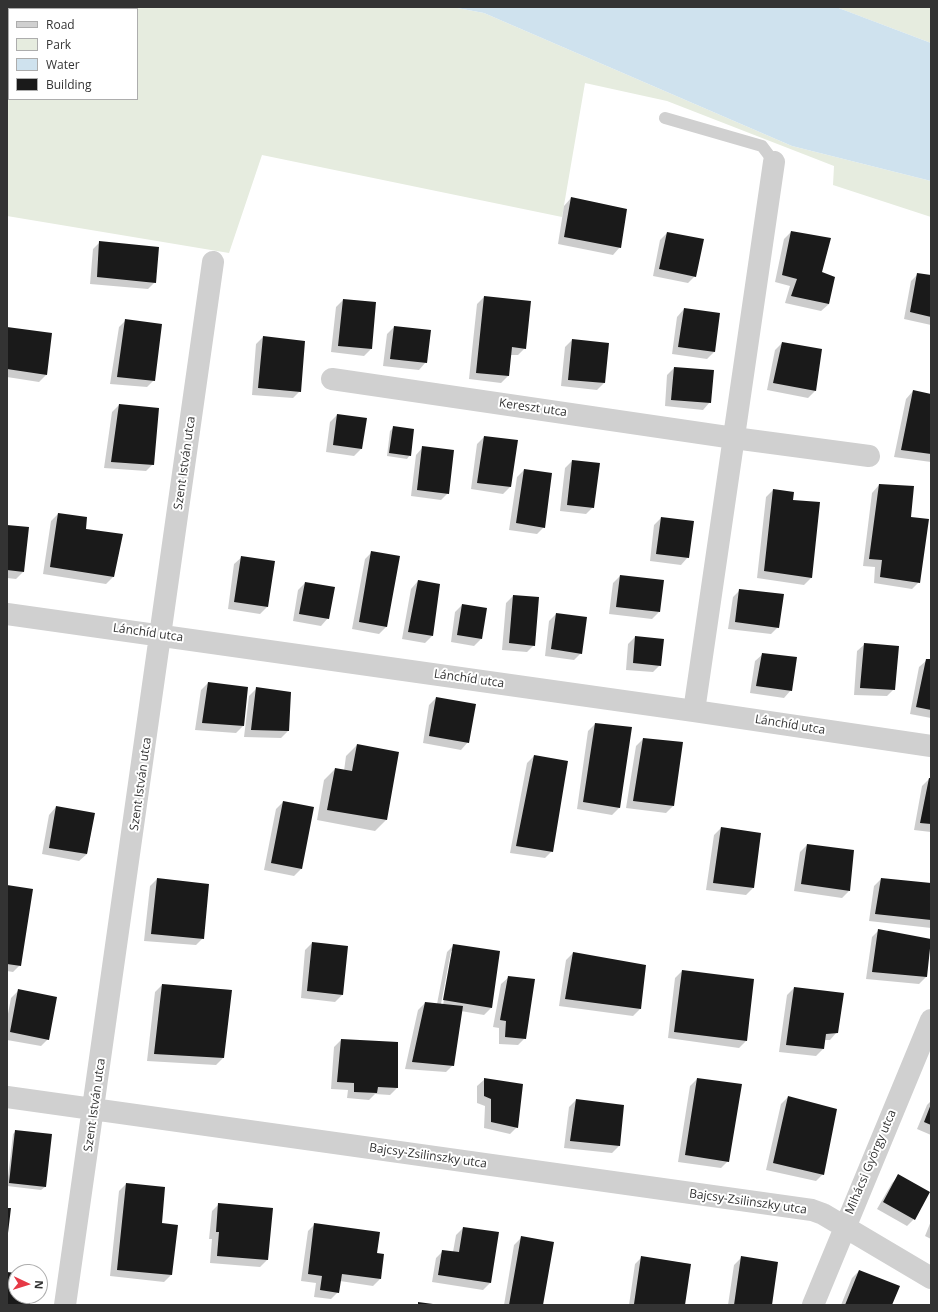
<!DOCTYPE html>
<html>
<head>
<meta charset="utf-8">
<style>
  body { margin:0 }
  #map { position:relative; width:938px; height:1312px; overflow:hidden; background:#fff; font-family:"Open Sans",sans-serif }
  canvas { display:block }
  .frame { position:absolute; inset:0; border:8px solid #333; pointer-events:none }
  .legend { position:absolute; left:8px; top:8px; width:130px; height:92px; box-sizing:border-box; background:#fff; border:1px solid #adadad; margin:0; padding:5px 7px; list-style:none; font-size:12px; color:#333 }
  .legend li { display:flex; align-items:center; gap:8px; height:20px }
  .legend b { width:20px; border:1px solid #adadad }
  .north { position:absolute; left:8px; top:1264px; width:40px; height:40px; box-sizing:border-box; background:#fff; border:1px solid #adadad; border-radius:50%; rotate:94deg; font-size:11px; font-weight:700; line-height:16px; text-align:center; color:#333 }
  .north::after { content:''; display:block; margin:auto; width:14px; height:18px; background:#e63946; clip-path:polygon(50% 0,100% 100%,50% 72%,0 100%) }
</style>
</head>
<body>
<div id="map">
<canvas width="938" height="1312"></canvas>
<div class="frame"></div>
<ul class="legend">
<li><b style="height:5px;background:#d0d0d0"></b>Road</li>
<li><b style="height:11px;background:#e6ecdf"></b>Park</li>
<li><b style="height:11px;background:#cfe2ee"></b>Water</li>
<li><b style="height:11px;background:#1a1a1a"></b>Building</li>
</ul>
<div class="north">N</div>
</div>
<script>
const context = document.querySelector('canvas').getContext('2d');
context.lineJoin = 'round';
function fill(path, color) { context.fillStyle = color; context.fill(path, 'evenodd'); }
const poly = rows => new Path2D(rows.map(r => 'M' + r).join(''));
function trace(path, color, width, dash) { context.strokeStyle = color; context.lineWidth = width; context.lineCap = dash ? 'butt' : 'round'; context.setLineDash(dash || []); context.stroke(path); }
function write(font, color, halo, rows, align = 'center') {
  context.font = font + ' "Open Sans",sans-serif'; context.lineWidth = 4; context.setLineDash([]); context.textBaseline = 'middle'; context.strokeStyle = halo; context.fillStyle = color; for (const [text, x, y, turn = 0] of rows) {
    context.save(); context.translate(x, y); context.rotate((+turn || 0) * Math.PI / 180); context.textAlign = isNaN(turn) ? turn : align; if (halo) context.strokeText(text, 0, 0); context.fillText(text, 0, 0); context.restore();
  }
}
const green = poly([
  [7,7,452,7,484,13,792,146,931,181,931,217,833,185,834,166,667,101,585,83,562,217,262,155,229,253,7,216],
  [9,9,137,9,137,99,9,99],
  [836,7,931,7,931,43,849,12]
]);
const water = poly([
  [452,7,836,7,931,43,931,181,792,146,484,13]
]);
const shadow = poly([
  [571,198,620,247,613,255,558,244,564,206],
  [791,232,821,273,829,304,821,311,785,303,790,286,775,282,784,239],
  [667,233,695,276,688,283,653,276,660,240],
  [100,242,155,282,148,289,90,284,93,249],
  [918,274,931,276,931,325,904,319,911,281],
  [484,297,525,348,518,355,510,355,508,376,501,383,469,379,477,304],
  [343,300,371,349,364,356,331,352,336,307],
  [684,309,714,352,707,359,672,354,677,317],
  [126,320,154,380,147,387,110,384,119,327],
  [394,327,426,362,419,370,383,366,387,334],
  [7,328,46,375,39,382,7,377],
  [263,337,300,391,293,398,252,395,256,344],
  [572,340,604,383,597,390,561,386,565,347],
  [782,343,815,391,808,398,767,390,775,350],
  [674,368,710,402,703,410,665,406,667,375],
  [913,391,931,395,931,462,894,457,906,399],
  [119,405,153,464,146,471,104,468,112,412],
  [337,415,366,419,361,449,354,456,326,452,330,422],
  [393,428,410,455,407,459,387,456,390,431],
  [484,437,510,487,503,494,471,489,477,444],
  [423,447,448,493,441,500,411,496,416,455],
  [572,461,593,507,586,514,560,511,565,468],
  [524,470,544,527,537,534,509,530,517,477],
  [879,485,910,518,919,582,912,589,874,583,875,567,863,566,872,493],
  [773,490,792,501,812,577,804,585,757,578,766,497],
  [58,514,84,530,113,577,106,584,43,574,51,521],
  [661,518,688,557,681,565,650,561,654,525],
  [7,526,23,572,16,579,7,578],
  [372,552,386,627,379,634,352,629,365,559],
  [242,557,267,607,260,614,228,609,234,564],
  [620,576,659,612,652,619,609,614,613,583],
  [418,581,432,636,425,643,402,639,411,589],
  [305,583,328,618,321,626,293,621,298,590],
  [740,590,778,627,771,634,728,629,733,597],
  [513,596,534,645,527,652,502,650,506,603],
  [462,605,481,639,474,646,451,642,455,612],
  [556,614,581,653,574,660,545,656,549,621],
  [635,637,660,665,653,672,626,670,628,644],
  [865,644,894,689,887,696,854,695,857,651],
  [763,654,791,690,784,698,750,693,755,661],
  [927,660,931,660,931,718,910,714,919,667],
  [208,683,243,726,236,733,195,730,201,690],
  [257,688,288,731,281,738,244,737,249,696],
  [436,698,468,742,461,750,423,743,429,705],
  [595,724,630,728,619,808,612,815,577,809,588,731],
  [643,739,673,806,666,813,626,808,636,746],
  [357,745,398,753,386,820,375,831,317,820,324,780,335,769,344,771,346,756],
  [534,756,552,851,545,858,510,853,527,763],
  [929,779,931,779,931,832,914,830,922,786],
  [283,802,301,869,294,876,264,870,276,809],
  [56,807,94,814,87,854,79,861,42,854,49,815],
  [721,828,760,834,753,888,746,895,706,890,714,835],
  [807,845,849,891,842,898,794,891,800,852],
  [157,879,203,938,196,945,144,941,150,886],
  [881,879,931,884,931,928,869,921,874,886],
  [7,886,20,965,13,972,7,971],
  [879,930,931,940,926,977,919,984,866,979,872,937],
  [312,943,342,995,335,1002,301,998,305,950],
  [454,945,499,952,491,1008,484,1015,461,1011,453,1065,446,1072,405,1069,418,1010,425,1003,437,1004,447,952],
  [451,951,453,951,443,1005,441,1004],
  [573,953,645,966,640,1009,633,1016,559,1006,566,960],
  [682,971,746,1041,739,1048,668,1038,675,978],
  [509,977,525,1038,518,1045,499,1044,499,1028,493,1027,501,984],
  [162,985,231,990,223,1058,216,1065,147,1061,155,992],
  [794,988,837,1032,830,1040,824,1040,823,1049,816,1056,779,1052,787,995],
  [18,991,48,1039,41,1046,7,1040,7,1019,11,998],
  [341,1040,397,1043,397,1088,390,1095,375,1094,369,1100,347,1098,348,1090,331,1089,334,1047],
  [485,1079,517,1127,510,1134,484,1128,485,1106,477,1103,477,1086],
  [697,1079,728,1161,721,1168,678,1162,690,1086],
  [788,1097,823,1174,816,1181,766,1170,781,1104],
  [576,1100,623,1106,619,1146,612,1153,564,1148,569,1107],
  [931,1101,931,1135,917,1129,927,1105],
  [16,1131,45,1187,41,1190,7,1186,13,1134],
  [899,1176,914,1219,907,1226,877,1209,892,1183],
  [126,1184,161,1224,177,1226,171,1275,164,1282,110,1276,119,1191],
  [219,1204,267,1260,260,1267,210,1263,212,1239,209,1239,212,1211],
  [931,1221,931,1239,925,1236],
  [315,1224,376,1254,380,1279,373,1286,340,1281,338,1292,331,1299,314,1297,316,1283,301,1281,308,1231],
  [463,1228,498,1233,490,1283,483,1290,432,1282,436,1258,443,1251,453,1252,456,1235],
  [521,1238,542,1305,504,1305,514,1245],
  [642,1257,690,1264,684,1305,629,1305,635,1264],
  [741,1258,771,1305,728,1305,734,1265],
  [859,1271,891,1305,841,1305,852,1278]
]);
const building = poly([
  [571,197,627,209,621,248,564,237],
  [791,231,831,238,822,272,835,277,829,304,791,296,797,279,782,275],
  [667,232,704,239,696,277,659,269],
  [99,241,159,247,156,283,97,277],
  [917,273,931,275,931,317,910,312],
  [484,296,531,301,526,349,512,347,509,376,476,373],
  [343,299,376,302,372,349,338,346],
  [684,308,720,313,715,352,678,347],
  [125,319,162,324,155,381,117,377],
  [394,326,431,330,427,363,390,359],
  [7,327,52,333,47,375,7,369],
  [263,336,305,341,301,392,258,388],
  [572,339,609,343,605,383,568,380],
  [782,342,822,349,816,391,773,383],
  [674,367,714,370,711,403,671,400],
  [913,390,931,394,931,454,901,450],
  [119,404,159,408,154,465,111,462],
  [337,414,367,418,362,449,333,445],
  [393,426,414,429,411,456,389,453],
  [484,436,518,440,511,487,477,483],
  [422,446,454,450,449,494,417,490],
  [572,460,600,463,594,508,567,505],
  [524,469,552,473,545,528,516,523],
  [879,484,914,486,911,517,929,519,920,583,880,577,882,560,869,559],
  [773,489,794,492,793,500,820,502,812,578,764,571],
  [58,513,87,517,86,529,123,534,114,577,50,567],
  [661,517,694,521,689,558,656,554],
  [7,525,29,527,24,572,7,570],
  [371,551,400,556,387,627,359,622],
  [241,556,275,561,268,607,234,602],
  [620,575,664,580,660,612,616,607],
  [418,580,440,584,433,636,408,632],
  [305,582,335,587,329,619,299,614],
  [739,589,784,594,779,628,735,622],
  [513,595,539,597,535,646,509,643],
  [462,604,487,608,482,639,457,635],
  [556,613,587,617,582,654,551,649],
  [635,636,664,639,661,666,633,663],
  [864,643,899,646,895,690,860,688],
  [762,653,797,657,792,691,756,686],
  [926,659,931,659,931,710,916,707],
  [208,682,248,687,244,726,202,723],
  [256,687,291,692,289,731,251,730],
  [436,697,476,704,469,743,429,736],
  [595,723,632,727,620,808,583,802],
  [643,738,683,742,674,806,633,801],
  [357,744,399,752,387,820,327,810,335,768,352,771],
  [534,755,568,761,553,852,516,846],
  [929,778,931,778,931,824,920,823],
  [283,801,314,807,302,869,271,863],
  [56,806,95,813,87,854,49,848],
  [721,827,761,833,754,888,713,883],
  [807,844,854,850,850,891,801,884],
  [157,878,209,884,204,939,151,934],
  [881,878,931,883,931,920,875,914],
  [7,885,33,889,21,966,7,964],
  [878,929,931,939,927,977,872,972],
  [312,942,348,946,343,995,307,991],
  [453,944,500,951,492,1008,443,1000],
  [573,952,646,965,641,1009,565,999],
  [682,970,754,979,747,1041,674,1032],
  [508,976,535,979,526,1039,505,1037,506,1021,500,1020],
  [162,984,232,990,224,1058,154,1054],
  [794,987,844,993,838,1033,826,1034,824,1049,786,1045],
  [18,989,57,997,49,1040,10,1032],
  [425,1002,463,1006,454,1066,412,1062],
  [341,1039,398,1042,398,1088,378,1087,377,1093,354,1092,354,1083,337,1082],
  [484,1078,523,1084,518,1128,491,1122,491,1099,484,1096],
  [697,1078,742,1084,729,1162,685,1155],
  [788,1096,837,1109,824,1175,773,1163],
  [576,1099,624,1105,620,1146,570,1141],
  [931,1104,931,1125,924,1122],
  [15,1130,52,1134,46,1187,9,1183],
  [898,1174,930,1192,915,1220,883,1202],
  [126,1183,165,1187,162,1223,178,1225,172,1275,117,1270],
  [218,1203,273,1208,268,1260,217,1256,219,1232,216,1232],
  [7,1208,11,1208,8,1233,7,1233],
  [314,1223,380,1232,377,1253,384,1254,381,1279,342,1274,339,1293,320,1290,322,1276,308,1274],
  [463,1227,499,1232,491,1283,438,1275,442,1250,459,1252],
  [521,1236,554,1242,543,1305,509,1305],
  [641,1256,691,1264,685,1305,634,1304],
  [741,1256,778,1262,772,1305,734,1305],
  [859,1270,900,1286,892,1305,845,1305],
  [7,1272,16,1273,16,1296,30,1296,30,1305,7,1305],
  [418,1302,433,1304,433,1305,418,1305]
]);
const service = poly([
  [665,118,762,146,774,162]
]);
const minor = poly([
  [332,379,734,438,869,456],
  [7,614,694,711,931,746],
  [694,711,774,162],
  [7,1097,812,1210,823,1214,931,1278],
  [65,1305,213,262],
  [813,1305,931,1020]
]);
const streetNames = [
  ["Kereszt utca",533,408,8],
  ["Szent István utca",185,463,-82],
  ["Lánchíd utca",148,633,8],
  ["Lánchíd utca",469,679,8],
  ["Lánchíd utca",790,725,9],
  ["Szent István utca",141,784,-82],
  ["Szent István utca",95,1105,-82],
  ["Bajcsy-Zsilinszky utca",428,1156,8],
  ["Mihácsi György utca",871,1162,-67],
  ["Bajcsy-Zsilinszky utca",748,1202,8]
];
fill(green, '#e6ecdf');
fill(water, '#cfe2ee');
fill(shadow, '#0003');
fill(building, '#1a1a1a');
trace(service, '#d0d0d0', 12);
trace(minor, '#d0d0d0', 22);
write('12px', '#333', '#fff', streetNames);
</script>
</body>
</html>
